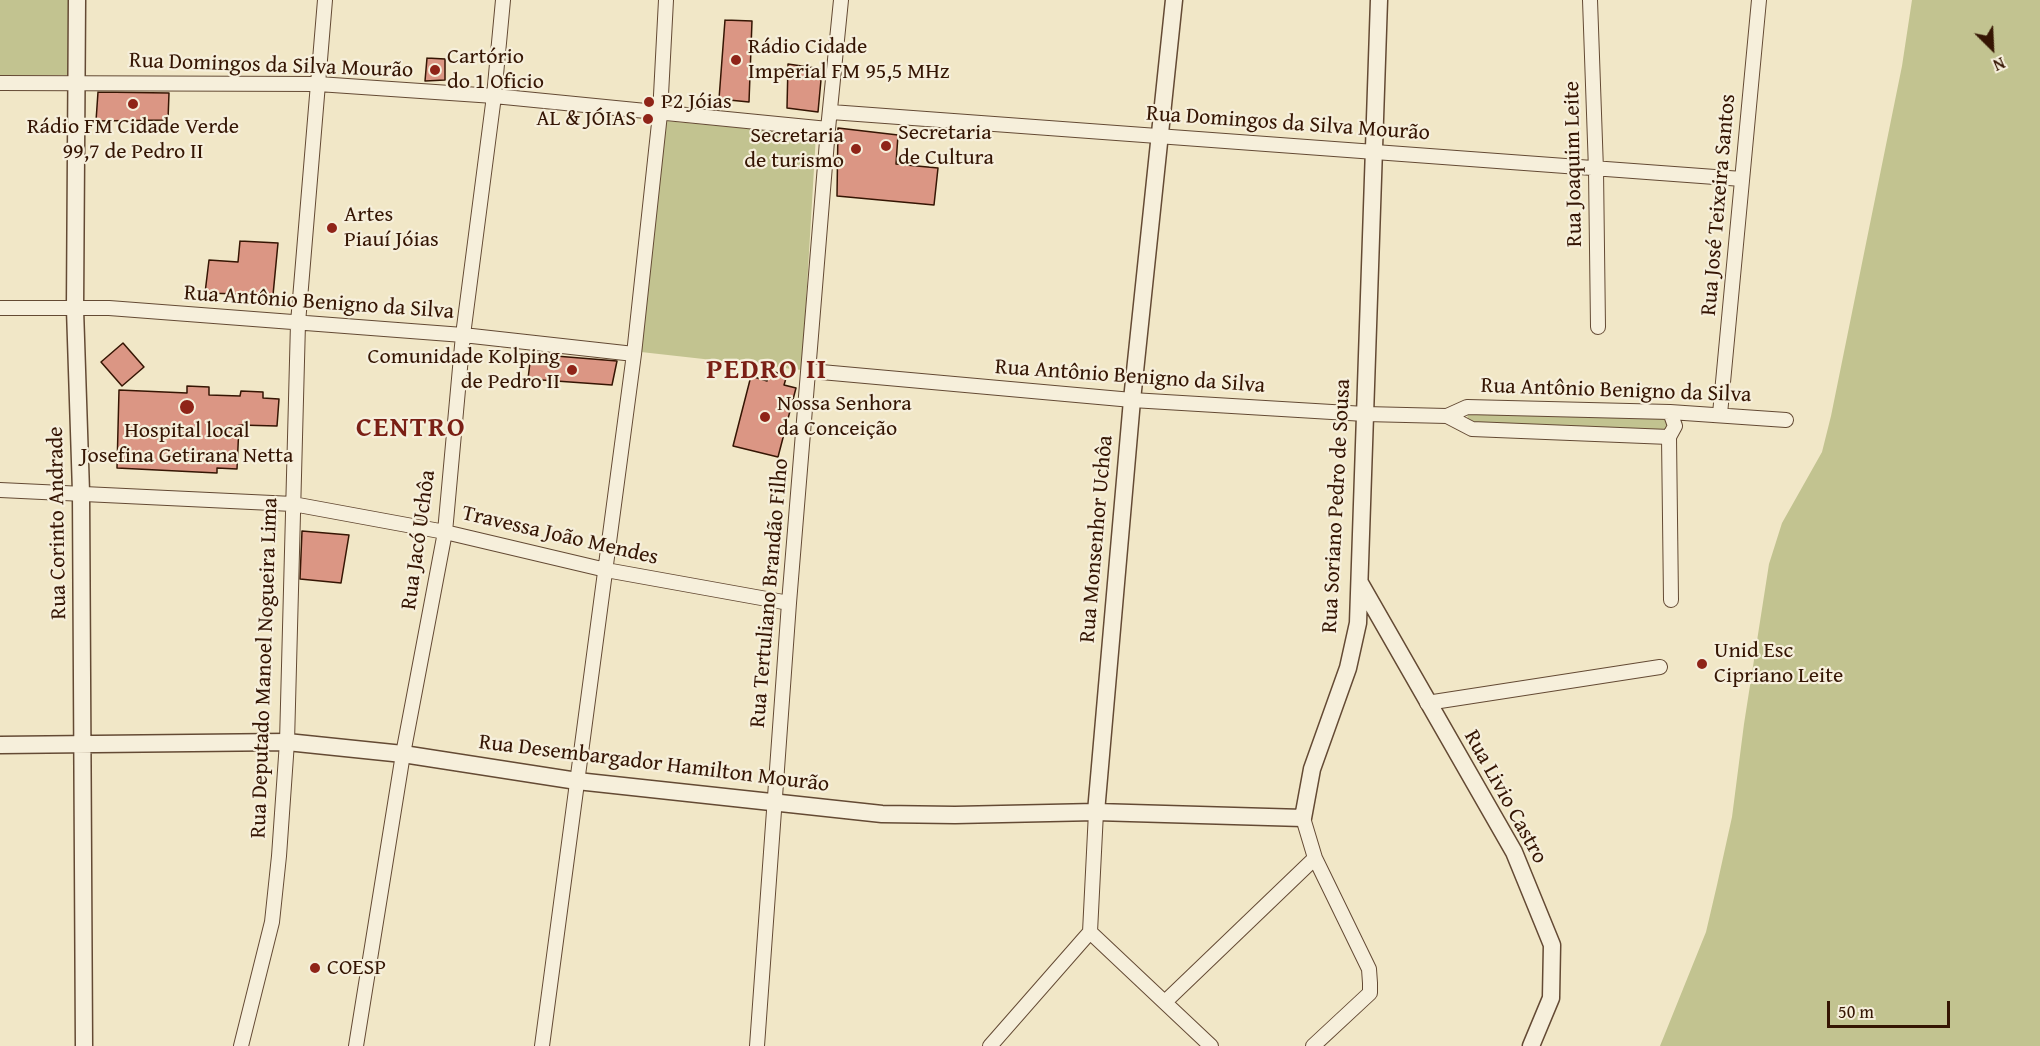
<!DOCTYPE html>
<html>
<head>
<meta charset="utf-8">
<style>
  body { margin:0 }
  #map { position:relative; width:2040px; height:1046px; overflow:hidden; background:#f1e7c7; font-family:"Gentium Book Plus",serif }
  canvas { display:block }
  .north { position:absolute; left:1962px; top:18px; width:60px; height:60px; -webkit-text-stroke:4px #f6efdb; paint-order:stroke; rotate:156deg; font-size:16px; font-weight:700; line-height:24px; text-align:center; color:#351503 }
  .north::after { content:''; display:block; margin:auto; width:21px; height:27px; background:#351503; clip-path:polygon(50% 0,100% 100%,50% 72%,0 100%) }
  .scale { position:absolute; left:1827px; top:1001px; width:123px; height:27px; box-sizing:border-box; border:3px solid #351503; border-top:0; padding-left:8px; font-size:18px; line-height:21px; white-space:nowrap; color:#351503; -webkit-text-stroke:4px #f6efdb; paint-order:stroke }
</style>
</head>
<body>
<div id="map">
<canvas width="2040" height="1046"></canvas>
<div class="north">N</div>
<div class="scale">50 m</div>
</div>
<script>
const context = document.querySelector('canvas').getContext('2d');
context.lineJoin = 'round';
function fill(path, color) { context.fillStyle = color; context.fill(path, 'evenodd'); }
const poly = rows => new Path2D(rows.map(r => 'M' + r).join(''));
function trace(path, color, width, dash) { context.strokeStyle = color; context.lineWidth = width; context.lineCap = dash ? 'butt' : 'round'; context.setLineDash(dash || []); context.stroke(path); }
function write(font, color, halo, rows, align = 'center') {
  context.font = font + ' "Gentium Book Plus",serif'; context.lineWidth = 4.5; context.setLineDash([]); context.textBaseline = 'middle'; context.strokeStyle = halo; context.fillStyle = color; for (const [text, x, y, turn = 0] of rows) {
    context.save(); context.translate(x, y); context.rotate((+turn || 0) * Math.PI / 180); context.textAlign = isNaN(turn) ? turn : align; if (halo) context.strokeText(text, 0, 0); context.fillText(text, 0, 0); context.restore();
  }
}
const green = poly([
  [0,0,76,0,78,75,0,75],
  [1912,0,2040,0,2040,1046,1660,1046,1706,932,1717,885,1732,817,1744,724,1769,564,1782,523,1822,452,1831,416,1902,66],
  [666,121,816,135,802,370,641,352],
  [1467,410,1667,417,1666,434,1468,424]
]);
const building = poly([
  [725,20,752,21,749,102,719,99,725,20],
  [427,58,445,59,445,80,425,81,427,58],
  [788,64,822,69,818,112,787,108,788,64],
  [98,92,169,93,168,120,96,121,98,92],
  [838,128,898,135,896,164,938,168,934,205,837,196,838,128],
  [240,241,278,243,273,295,205,293,209,260,238,262,240,241],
  [123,343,144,367,122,386,101,362,123,343],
  [531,354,617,361,612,385,528,379,531,354],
  [770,371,787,375,784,385,796,388,778,457,733,446,751,376,767,381,770,371],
  [187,386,209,387,209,395,240,396,241,391,263,392,263,398,279,399,277,426,239,425,237,469,217,468,217,473,117,468,119,390,187,393,187,386],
  [302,531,349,535,341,583,300,579,302,531]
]);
const minor = poly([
  [1590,0,1596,170,1598,327],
  [0,83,318,84,494,96,828,129],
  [831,112,1742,179],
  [0,308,109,308,463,335,634,354],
  [810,371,1132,400,1365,414,1447,416,1472,429,1669,437],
  [1670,412,1675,426,1669,437,1671,600],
  [1720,414,1759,0],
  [1447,416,1467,407,1670,412,1786,420],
  [0,490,293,504,445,532,606,570,789,603],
  [1427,703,1660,667],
  [1303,818,1315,858,1369,969,1370,983,1370,993,1313,1046],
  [1090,932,1211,1046],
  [1166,1001,1315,858],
  [241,1046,272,922,279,856,287,742,298,323,325,0],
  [356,1046,403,754,445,532,463,335,494,96,503,0],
  [542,1046,634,354,660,114,666,0],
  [757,1046,789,603,828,129,841,0],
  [990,1046,1090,932,1096,812]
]);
const tertiary = poly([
  [77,0,75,309,81,492,84,1046],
  [1360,583,1514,852,1552,945,1551,998,1531,1046],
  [0,745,287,742,403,754,577,781,882,814,955,815,1096,812,1303,818,1312,769,1348,668,1358,623,1379,0],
  [1096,812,1132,400,1174,0]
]);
const markers = [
  [736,60,6,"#8f2418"],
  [435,70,6,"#8f2418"],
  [649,102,6,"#8f2418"],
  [133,104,6,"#8f2418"],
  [648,119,6,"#8f2418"],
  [886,146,6,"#8f2418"],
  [856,149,6,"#8f2418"],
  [332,228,6,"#8f2418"],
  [572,370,6,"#8f2418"],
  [187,407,8,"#8f2418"],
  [765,417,6,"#8f2418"],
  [1702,664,6,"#8f2418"],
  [315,968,6,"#8f2418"]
];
const poiNames = [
  ["Rádio Cidade",748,47],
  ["Imperial FM 95,5 MHz",748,72],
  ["Cartório",447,57],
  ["do 1 Oficio",447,82],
  ["P2 Jóias",661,102],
  ["AL & JÓIAS",636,119,"right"],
  ["Rádio FM Cidade Verde",133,127,"center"],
  ["99,7 de Pedro II",133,152,"center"],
  ["Secretaria",898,133],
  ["de Cultura",898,158],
  ["Secretaria",844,136,"right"],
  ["de turismo",844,161,"right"],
  ["Artes",344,215],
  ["Piauí Jóias",344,240],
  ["Comunidade Kolping",560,357,"right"],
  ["de Pedro II",560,382,"right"],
  ["Nossa Senhora",777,404],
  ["da Conceição",777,429],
  ["Hospital local",187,431,"center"],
  ["Josefina Getirana Netta",187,456,"center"],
  ["Unid Esc",1714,651],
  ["Cipriano Leite",1714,676],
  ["COESP",327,968]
];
const streetNames = [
  ["Rua Domingos da Silva Mourão",271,66,2],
  ["Rua Domingos da Silva Mourão",1288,124,4],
  ["Rua Joaquim Leite",1574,164,-91],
  ["Rua José Teixeira Santos",1719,205,-85],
  ["Rua Antônio Benigno da Silva",319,303,4],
  ["Rua Antônio Benigno da Silva",1130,377,4],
  ["Rua Antônio Benigno da Silva",1616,391,2],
  ["Rua Soriano Pedro de Sousa",1337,506,-87],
  ["Rua Corinto Andrade",58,523,-91],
  ["Travessa João Mendes",560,536,13],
  ["Rua Monsenhor Uchôa",1097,539,-85],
  ["Rua Jacó Uchôa",419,540,-82],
  ["Rua Tertuliano Brandão Filho",770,593,-85],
  ["Rua Deputado Manoel Nogueira Lima",265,668,-88],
  ["Rua Desembargador Hamilton Mourão",654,764,7],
  ["Rua Livio Castro",1505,797,61]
];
const districtNames = [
  ["PEDRO II",767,371],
  ["CENTRO",411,429]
];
fill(green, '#c2c390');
fill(building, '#db9684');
trace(building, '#351503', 1.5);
trace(minor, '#644a34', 16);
trace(tertiary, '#644a34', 19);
trace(minor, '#f6efdb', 14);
trace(tertiary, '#f6efdb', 16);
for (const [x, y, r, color] of markers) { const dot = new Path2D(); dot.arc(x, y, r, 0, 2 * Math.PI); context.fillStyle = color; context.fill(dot); trace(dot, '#f6efdb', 2); }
write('22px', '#351503', '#f6efdb', poiNames, 'left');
write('22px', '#351503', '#f6efdb', streetNames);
context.letterSpacing = '1.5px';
write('bold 28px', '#7a1f14', '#f6efdb', districtNames);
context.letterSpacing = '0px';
</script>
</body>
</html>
